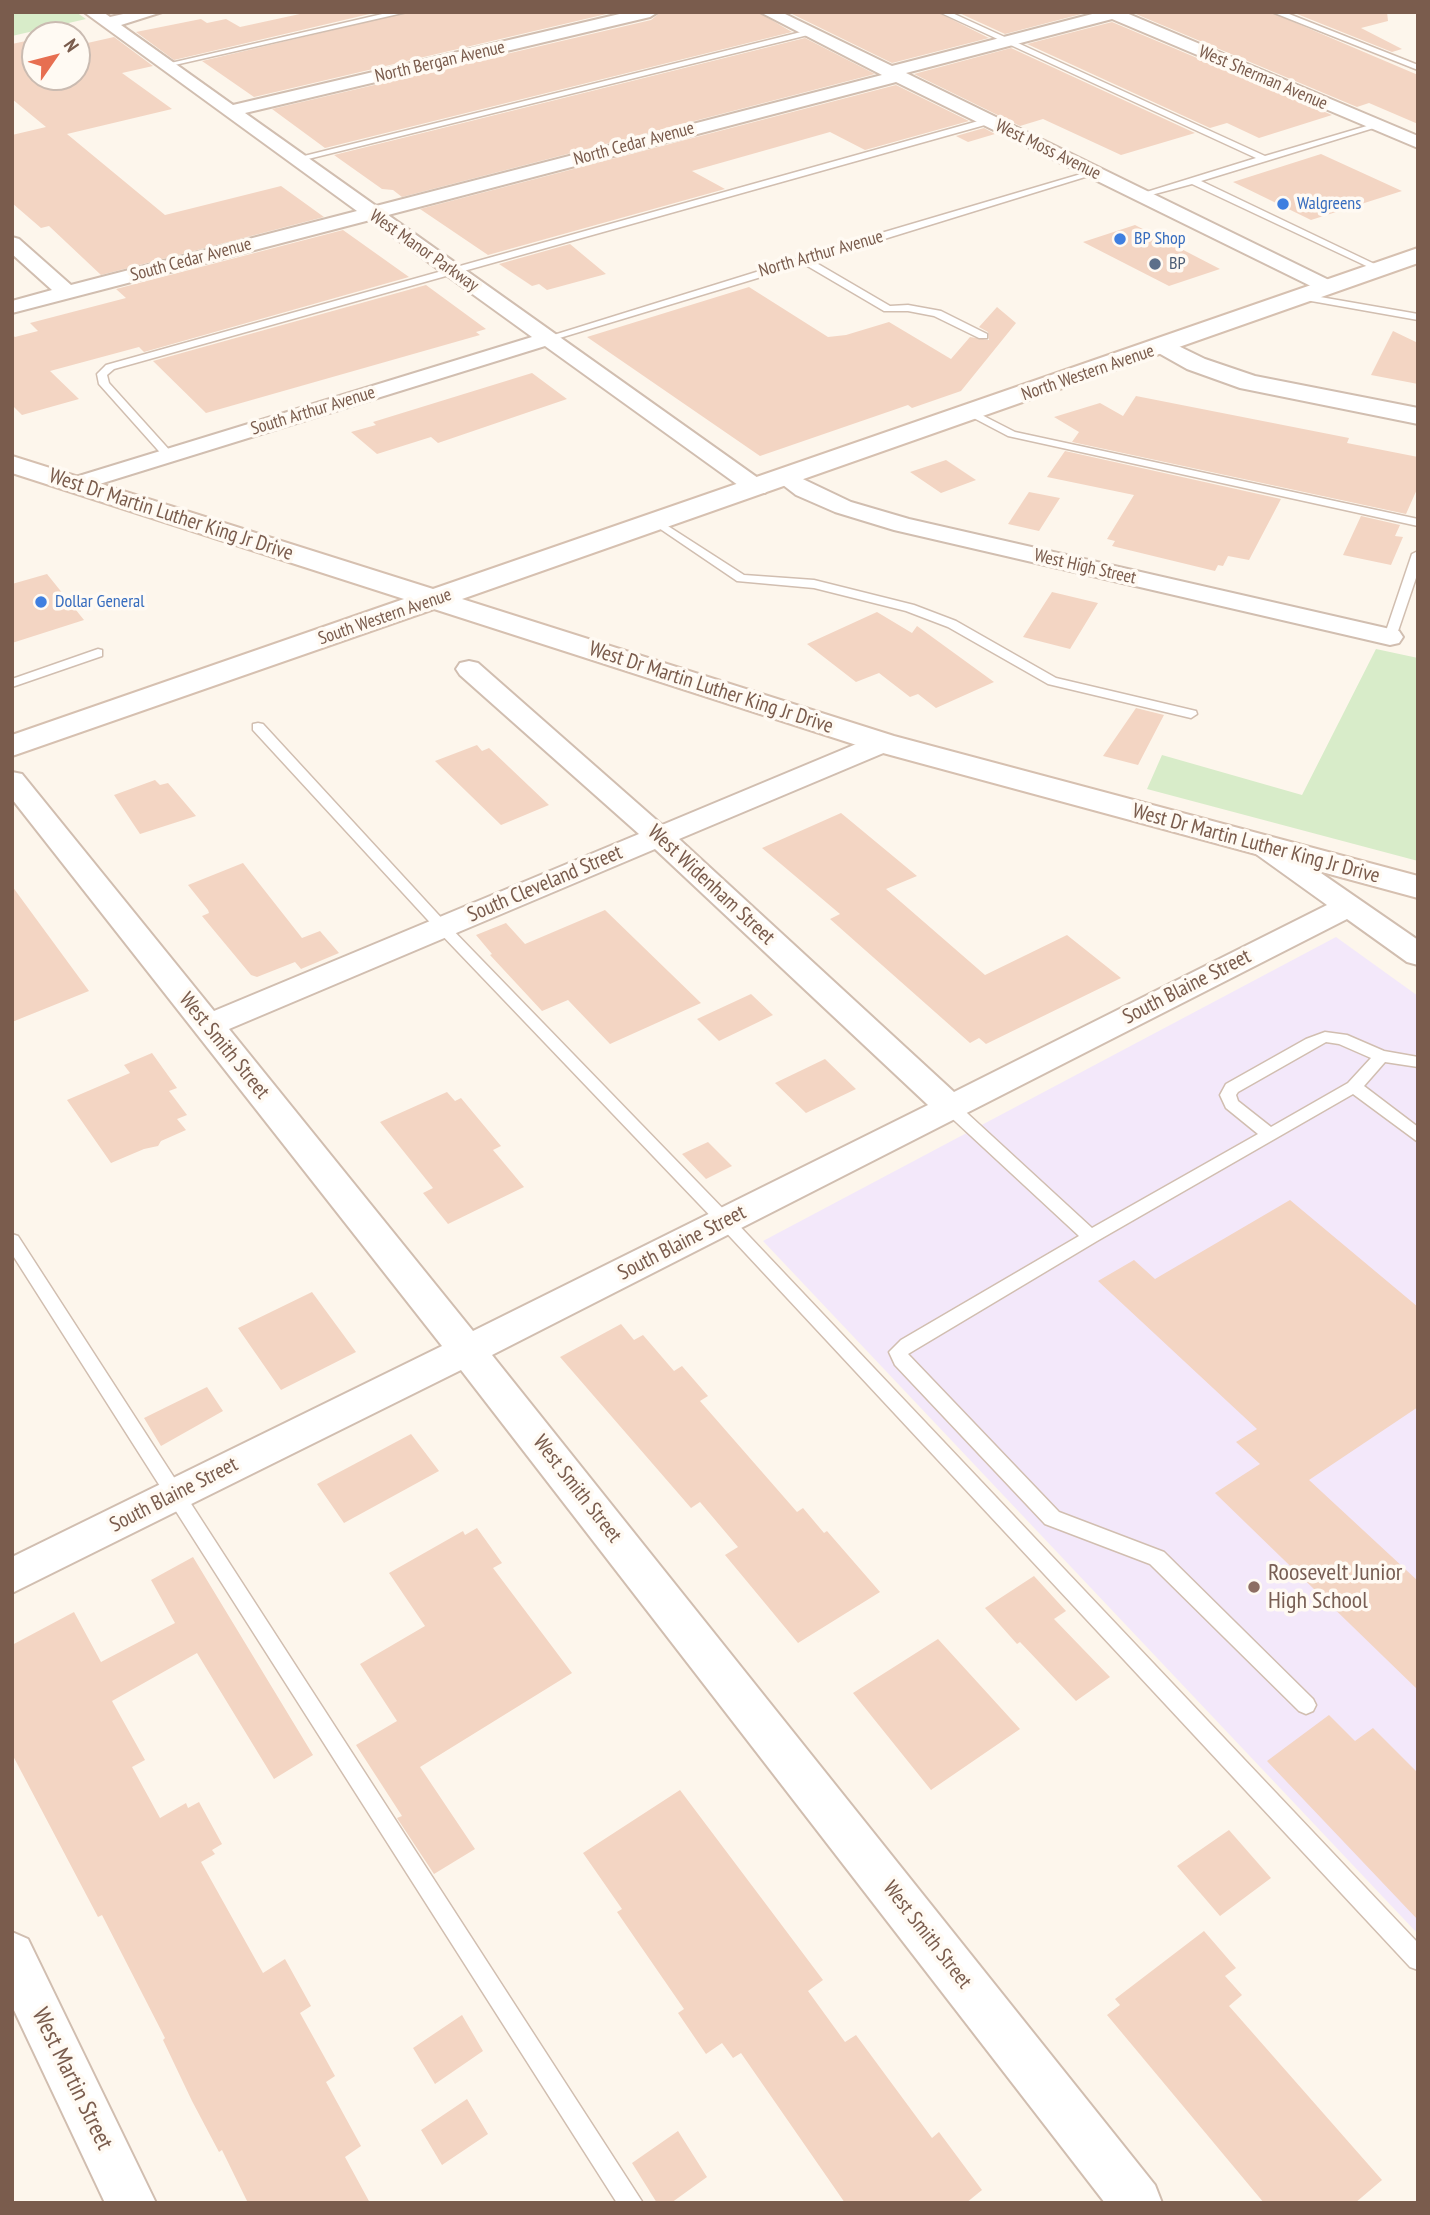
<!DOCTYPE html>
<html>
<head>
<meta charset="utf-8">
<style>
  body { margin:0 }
  #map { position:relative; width:1430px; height:2215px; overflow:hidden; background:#fdf6ec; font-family:"PT Sans Narrow",sans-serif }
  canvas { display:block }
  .frame { position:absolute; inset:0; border:14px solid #7a5c4d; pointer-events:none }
  .north { position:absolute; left:21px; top:21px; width:70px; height:70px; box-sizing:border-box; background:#fffaf3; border:2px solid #cabbb1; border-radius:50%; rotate:55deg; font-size:19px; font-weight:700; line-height:28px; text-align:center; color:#7a5c4d }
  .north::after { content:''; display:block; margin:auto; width:24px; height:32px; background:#e76f51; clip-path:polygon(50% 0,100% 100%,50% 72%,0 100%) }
</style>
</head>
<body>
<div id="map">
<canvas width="1430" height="2215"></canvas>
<div class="frame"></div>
<div class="north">N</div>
</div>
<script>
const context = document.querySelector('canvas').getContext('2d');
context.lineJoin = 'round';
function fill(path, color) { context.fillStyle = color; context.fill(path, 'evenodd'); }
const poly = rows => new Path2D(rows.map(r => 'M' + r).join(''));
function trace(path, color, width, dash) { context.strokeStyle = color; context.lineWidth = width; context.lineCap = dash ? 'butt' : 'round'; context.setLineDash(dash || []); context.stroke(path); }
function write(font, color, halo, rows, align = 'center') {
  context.font = font + ' "PT Sans Narrow",sans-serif'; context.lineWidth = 7; context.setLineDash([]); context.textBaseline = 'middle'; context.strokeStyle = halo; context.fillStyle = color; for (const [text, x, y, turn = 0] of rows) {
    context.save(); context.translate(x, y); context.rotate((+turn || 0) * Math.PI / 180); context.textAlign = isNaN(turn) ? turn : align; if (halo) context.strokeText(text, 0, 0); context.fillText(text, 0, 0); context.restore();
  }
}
const education = poly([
  [1336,937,1418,996,1418,1934,763,1241]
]);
const green = poly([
  [12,12,76,12,86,19,12,36],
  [1376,649,1418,658,1418,861,1147,789,1162,755,1302,795]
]);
const building = poly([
  [309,12,378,12,174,60,136,32,201,19,207,23,226,19,240,27],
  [409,12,615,12,254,97,202,61],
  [661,12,758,12,792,32,325,148,272,109,651,20],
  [788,12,937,12,989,38,892,63],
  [957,12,1089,12,1005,34],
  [1131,12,1270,12,1418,75,1418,124,1369,103,1357,107],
  [1292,12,1387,12,1388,21,1361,28,1402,49,1392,52],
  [1112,22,1332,115,1259,138,1227,123,1210,128,1027,44],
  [114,37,153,66,122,73,172,109,67,134,165,215,281,186,324,217,101,275,49,226,41,228,12,203,12,135,46,127,12,99,12,44,35,39,35,77,77,77,77,39,83,44],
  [805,38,875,74,402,197,393,190,382,189,334,155],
  [1011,48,1195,133,1121,155,1043,119,1020,126,914,74],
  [896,85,969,121,865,150,830,132,692,171,725,189,488,255,420,209],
  [984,128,995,134,968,142,956,136],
  [1321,154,1402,191,1311,220,1233,182],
  [1135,225,1220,269,1169,286,1083,242],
  [343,230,409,277,144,352,139,347,50,371,79,399,22,415,12,405,12,335,15,337,38,331,30,323,126,298,116,289],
  [570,244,606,274,547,290,539,284,532,286,499,264],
  [426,285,486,329,476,332,480,335,206,413,153,361],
  [749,287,828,337,846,335,889,322,951,359,970,337,989,340,988,332,979,327,997,307,1016,323,961,391,912,408,908,405,760,456,587,337],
  [1393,331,1418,343,1418,384,1371,375],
  [532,373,567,399,438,443,431,437,377,454,351,432,376,425,373,422],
  [1136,396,1349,438,1347,443,1418,457,1418,487,1406,514,1072,442,1079,432,1054,417,1100,403,1123,416],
  [1065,451,1281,499,1249,560,1228,556,1223,566,1218,565,1215,571,1112,546,1115,541,1107,539,1134,495,1047,477],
  [946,460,976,480,941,493,910,472],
  [1029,492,1060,498,1039,531,1008,524],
  [1361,516,1400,525,1395,536,1403,537,1391,565,1343,555],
  [47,574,84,620,12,643,12,584],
  [1052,592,1098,603,1070,649,1023,637],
  [877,612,912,633,917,626,994,682,936,708,918,694,910,697,879,673,856,682,807,644],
  [1136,708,1164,715,1138,765,1103,756],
  [477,745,482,751,489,748,549,805,501,825,435,761],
  [155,780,160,785,168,783,196,816,140,834,114,795],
  [841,813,917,876,886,889,985,975,1067,935,1121,978,986,1044,979,1038,970,1043,830,919,840,914,762,848],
  [243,863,302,938,320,931,339,953,301,969,295,962,257,977,251,975,202,916,209,913,208,910,188,885],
  [12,886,89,991,12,1022],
  [605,910,701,1003,610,1044,568,1000,542,1011,490,955,492,954,476,935,506,923,525,944],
  [751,994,773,1015,719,1041,697,1019],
  [152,1053,177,1088,169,1091,187,1115,177,1119,186,1130,161,1141,158,1146,144,1149,111,1163,67,1100,130,1073,124,1065],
  [825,1059,856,1089,806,1113,775,1083],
  [447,1092,455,1101,461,1098,501,1146,493,1150,524,1187,448,1224,423,1193,433,1188,380,1122],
  [708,1142,732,1166,706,1179,682,1154],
  [1290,1200,1418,1307,1418,1407,1309,1480,1418,1581,1418,1690,1215,1493,1260,1464,1236,1442,1257,1429,1098,1281,1134,1260,1155,1279],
  [312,1292,356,1352,281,1390,238,1328],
  [621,1324,634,1340,643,1335,674,1371,682,1366,708,1396,700,1401,797,1512,803,1508,824,1533,827,1531,880,1592,798,1643,725,1555,738,1547,700,1502,691,1508,560,1357],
  [207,1387,223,1411,161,1446,144,1418],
  [411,1434,439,1471,344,1523,317,1484],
  [477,1528,502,1563,493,1568,572,1673,420,1767,475,1849,434,1874,397,1818,402,1816,356,1745,397,1721,360,1664,425,1626,389,1573,463,1531,465,1535],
  [193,1557,313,1755,274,1779,197,1653,112,1701,145,1760,132,1767,160,1818,186,1803,188,1808,199,1802,222,1844,212,1850,215,1854,201,1862,263,1973,285,1959,311,2006,300,2013,335,2076,326,2082,361,2146,345,2157,370,2203,248,2203,222,2150,219,2152,192,2101,163,2040,165,2038,102,1915,98,1917,12,1754,12,1645,74,1612,101,1662,175,1623,151,1580],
  [1034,1576,1066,1611,1054,1619,1110,1677,1076,1701,1020,1642,1017,1644,985,1608],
  [938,1639,1020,1729,931,1790,853,1693],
  [1329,1715,1355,1741,1373,1728,1418,1773,1418,1920,1267,1761],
  [680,1790,823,1980,808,1991,845,2042,856,2035,932,2138,939,2132,982,2190,966,2203,845,2203,741,2053,733,2058,722,2043,706,2054,678,2013,684,2009,617,1912,622,1909,583,1853],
  [1229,1830,1271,1878,1220,1916,1177,1866],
  [1204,1931,1236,1968,1225,1976,1242,1995,1229,2006,1382,2180,1355,2203,1264,2203,1107,2015,1120,2005,1115,1999],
  [462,2015,483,2051,435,2084,413,2048],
  [467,2099,488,2134,442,2165,421,2130],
  [678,2131,707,2177,671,2203,657,2203,632,2163]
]);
const service = poly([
  [391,12,407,12,166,67,162,65,391,12],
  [939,12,950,12,1265,156,1377,123,1377,127,1201,181,1385,269,1377,271,1192,184,1140,198,1140,194,1256,158,939,12],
  [1272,12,1284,12,1418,65,1418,70,1272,12],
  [809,30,812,34,296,162,292,159,809,30],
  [989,118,993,121,992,123,114,369,107,375,109,383,173,454,173,458,165,458,99,384,97,374,106,365,989,118],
  [1091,171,1098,173,813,261,890,306,908,305,941,311,987,334,987,338,979,338,934,316,908,311,884,311,804,264,553,340,544,338,798,259,800,257,1091,171],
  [1303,294,1418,314,1418,320,1300,299,1300,295,1303,294],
  [972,410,1015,432,1418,519,1418,526,1008,436,968,415,967,413,972,410],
  [657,519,744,575,814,580,914,605,956,621,1056,678,1196,711,1197,714,1191,718,1048,684,948,627,906,611,814,588,737,581,653,524,653,520,657,519],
  [1418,551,1418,572,1396,637,1394,640,1386,640,1384,637,1412,554,1418,551],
  [98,649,102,650,102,656,12,687,12,679,98,649],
  [258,723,263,724,447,924,732,1218,1418,1943,1418,1970,1410,1967,720,1226,437,930,253,730,253,724,258,723],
  [1325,1032,1347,1035,1384,1051,1418,1057,1418,1067,1385,1062,1364,1086,1418,1127,1418,1142,1353,1094,1097,1241,908,1354,1059,1512,1164,1552,1313,1699,1316,1705,1313,1711,1306,1714,1299,1711,1150,1564,1045,1524,895,1365,889,1352,901,1340,1079,1236,943,1110,941,1106,943,1102,955,1102,1092,1228,1258,1134,1226,1108,1220,1095,1226,1084,1306,1039,1325,1032],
  [1326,1042,1339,1044,1371,1058,1348,1083,1271,1127,1238,1101,1236,1095,1238,1092,1326,1042],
  [12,1234,18,1236,643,2203,617,2203,12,1254,12,1234]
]);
const minor = poly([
  [84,12,103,12,110,17,132,12,162,12,121,25,233,105,628,12,658,12,650,17,245,113,376,206,882,75,760,12,781,12,892,66,1100,12,1124,12,1418,136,1418,148,1112,19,906,73,1335,283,1338,287,1335,291,1321,291,896,82,388,215,765,483,769,488,765,493,749,493,545,346,77,491,69,489,65,484,69,479,532,337,370,220,12,313,12,301,52,290,12,254,12,237,19,239,71,285,357,211,84,12],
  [786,471,851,502,909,519,1390,629,1399,631,1403,637,1399,643,1390,645,894,530,835,512,796,495,774,478,778,473,786,471],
  [469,661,478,663,662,825,873,737,893,737,897,743,893,749,679,839,954,1092,1327,905,1256,854,1251,848,1256,842,1266,839,1276,842,1418,940,1418,965,1407,962,1347,919,492,1355,1155,2185,1162,2203,1105,2203,461,1370,12,1593,12,1557,442,1346,12,799,12,772,22,774,214,1011,639,834,460,675,456,669,460,663,469,661],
  [655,849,928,1105,473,1331,229,1029,655,849],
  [12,1932,28,1939,156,2203,105,2203,12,2006,12,1932]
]);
const tertiary = poly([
  [1164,339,1205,359,1255,376,1418,408,1418,424,1240,388,1187,369,1155,351,1152,346,1155,341,1164,339]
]);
const secondary = poly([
  [1418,248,1418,263,462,599,894,736,1418,876,1418,898,872,750,434,609,12,756,12,735,404,599,12,473,12,456,433,589,1418,248]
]);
const markers = [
  [1283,204,7,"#3f7fe0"],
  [1120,239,7,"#3f7fe0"],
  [1155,264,7,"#5c6f8a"],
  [41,602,7,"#3f7fe0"],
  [1254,1587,7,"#8d6e63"]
];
const farStreetnames = [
  ["North Bergan Avenue",440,62,-13],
  ["West Sherman Avenue",1263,78,23],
  ["North Cedar Avenue",634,144,-15],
  ["West Moss Avenue",1048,150,26],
  ["West Manor Parkway",424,251,35],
  ["North Arthur Avenue",821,254,-16],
  ["South Cedar Avenue",191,260,-15],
  ["North Western Avenue",1088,373,-19],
  ["South Arthur Avenue",313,411,-17],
  ["West High Street",1085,567,13],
  ["South Western Avenue",385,617,-19]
];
const farShopnames = [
  ["Walgreens",1297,204],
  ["BP Shop",1134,239],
  ["Dollar General",55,602]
];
const farServicenames = [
  ["BP",1169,264]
];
const streetNames = [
  ["West Dr Martin Luther King Jr Drive",171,515,18],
  ["West Dr Martin Luther King Jr Drive",711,688,18],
  ["West Dr Martin Luther King Jr Drive",1256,844,15],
  ["South Cleveland Street",545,884,-23],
  ["West Widenham Street",711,885,43],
  ["South Blaine Street",1187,987,-27],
  ["West Smith Street",224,1046,51],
  ["South Blaine Street",682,1243,-27],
  ["West Smith Street",577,1489,52],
  ["South Blaine Street",174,1495,-27],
  ["West Smith Street",927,1935,52]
];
const nearEducationnames = [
  ["Roosevelt Junior",1268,1573],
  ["High School",1268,1601]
];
const nearStreetnames = [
  ["West Martin Street",72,2079,64]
];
fill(education, '#f3e8fa');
fill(green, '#d8ecc9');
fill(building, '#f3d5c3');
trace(service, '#d1beb0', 3);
trace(minor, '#d1beb0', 4);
trace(tertiary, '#d1beb0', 4);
trace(secondary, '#d6c0b0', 4);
fill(service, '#fff');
fill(minor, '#fff');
fill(tertiary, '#fff');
fill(secondary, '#fff');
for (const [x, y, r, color] of markers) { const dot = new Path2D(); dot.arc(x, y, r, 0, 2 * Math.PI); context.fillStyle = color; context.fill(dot); trace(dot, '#fffaf3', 2.5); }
write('18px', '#7a5c4d', '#fffaf3', farStreetnames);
write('18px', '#366cbe', '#fffaf3', farShopnames, 'left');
write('18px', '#4e5e75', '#fffaf3', farServicenames, 'left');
write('21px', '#7a5c4d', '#fffaf3', streetNames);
write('24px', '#785e54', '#fffaf3', nearEducationnames, 'left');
write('24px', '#7a5c4d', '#fffaf3', nearStreetnames);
</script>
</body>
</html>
